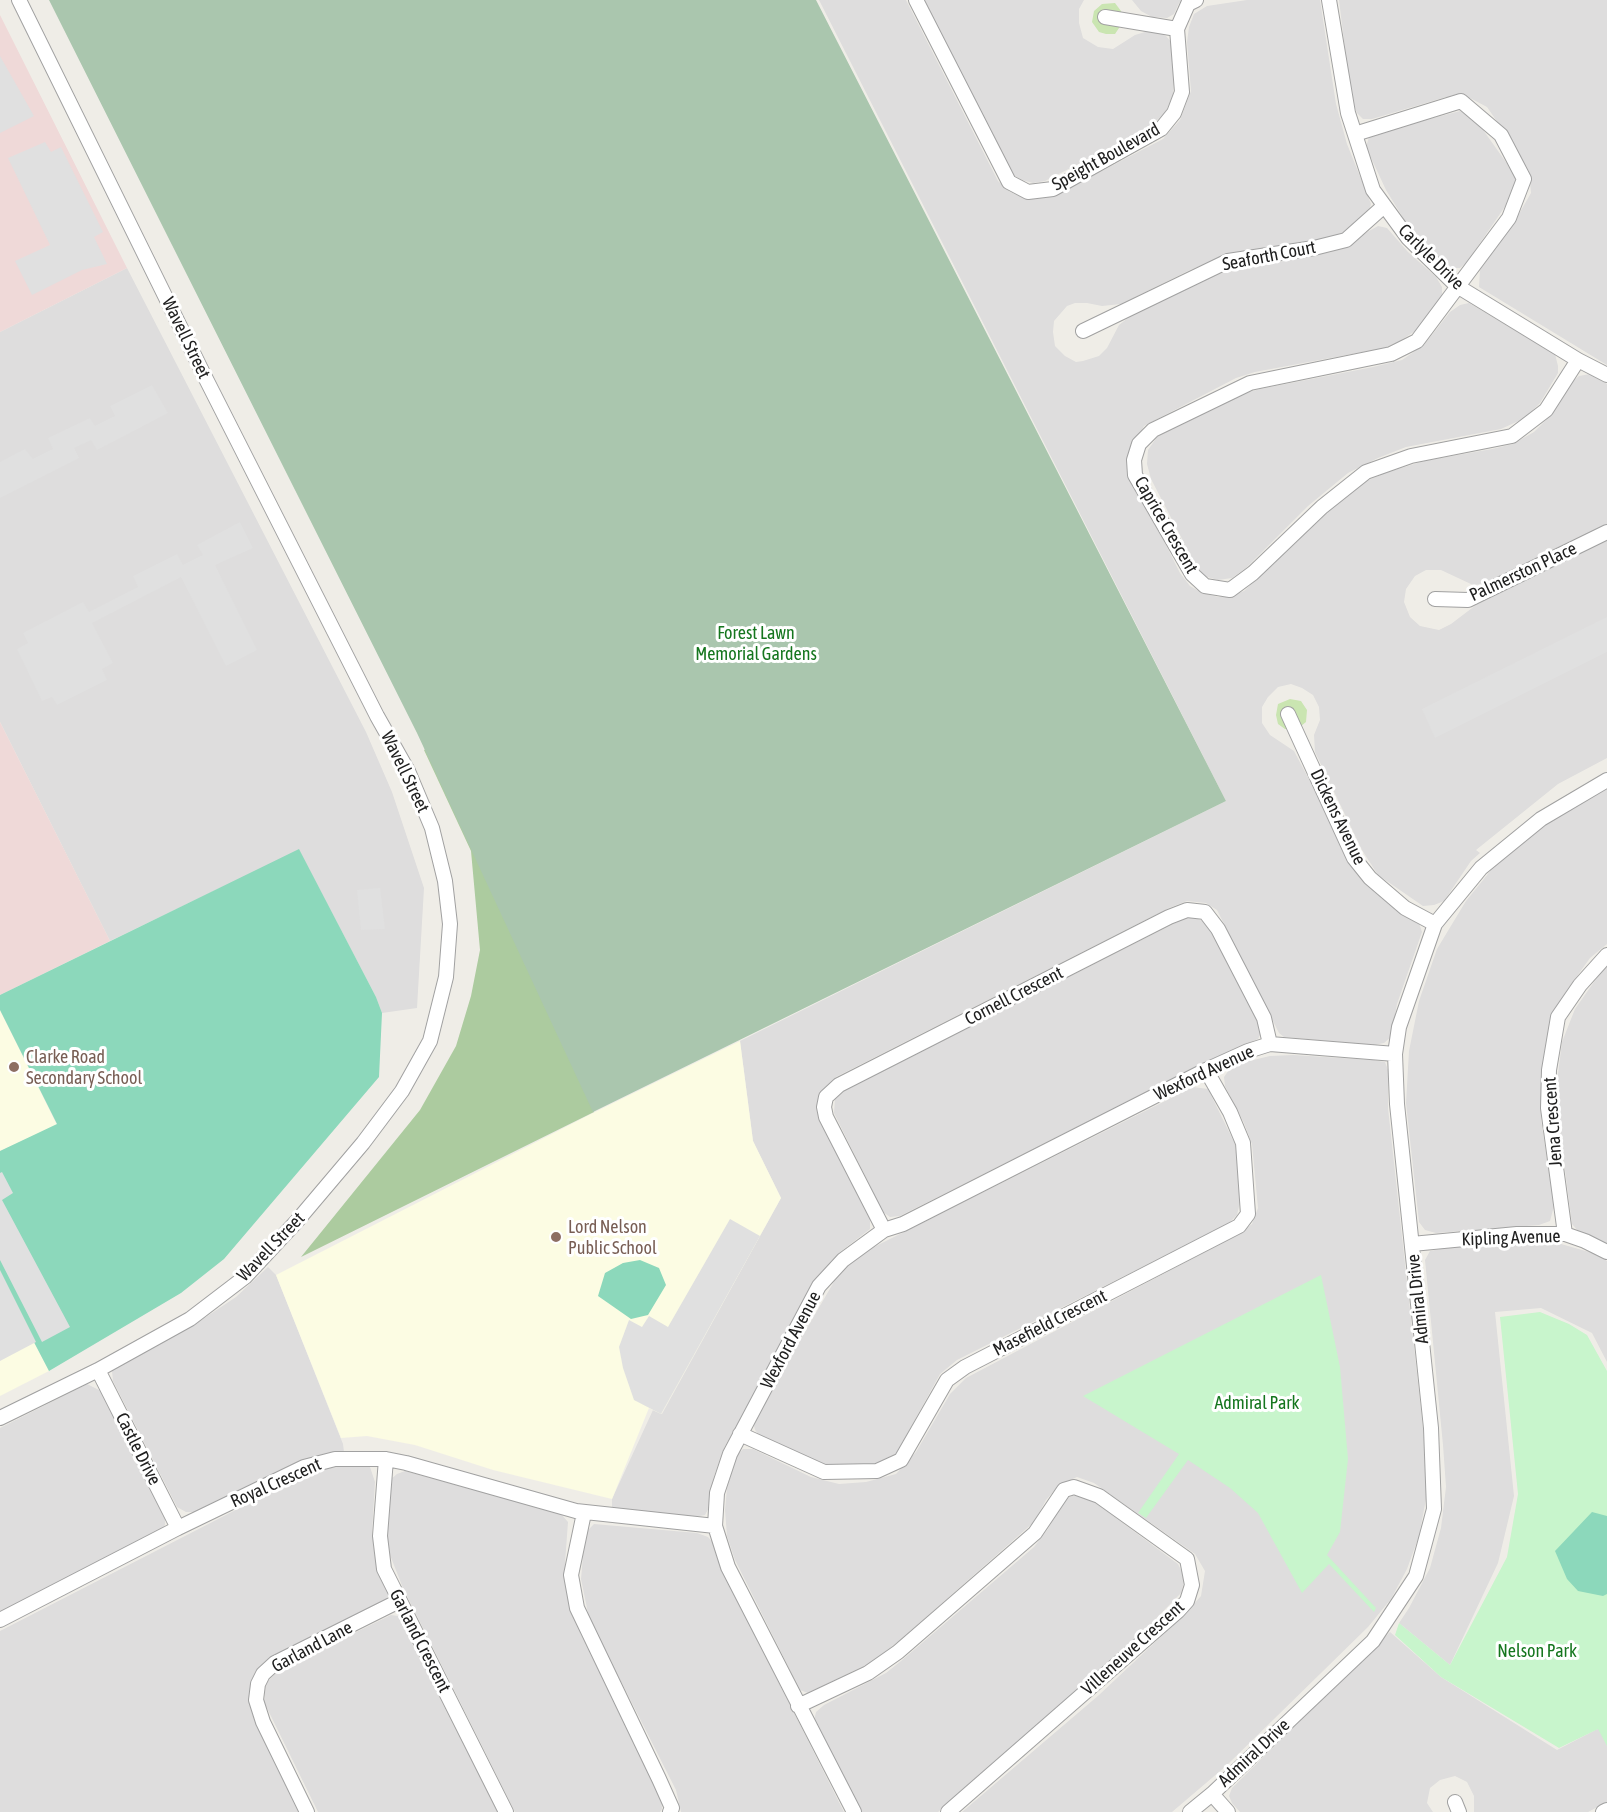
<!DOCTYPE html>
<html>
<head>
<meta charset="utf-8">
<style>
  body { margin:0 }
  canvas { display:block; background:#efede7 }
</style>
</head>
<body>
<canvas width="1607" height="1812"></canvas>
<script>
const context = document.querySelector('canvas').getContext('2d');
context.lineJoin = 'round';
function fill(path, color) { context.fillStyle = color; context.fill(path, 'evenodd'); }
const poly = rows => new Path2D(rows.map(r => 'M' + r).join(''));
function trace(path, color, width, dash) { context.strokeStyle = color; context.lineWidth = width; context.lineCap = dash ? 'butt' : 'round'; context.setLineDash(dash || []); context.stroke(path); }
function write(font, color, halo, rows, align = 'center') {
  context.font = font + ' "Asap Condensed",sans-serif'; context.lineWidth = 6; context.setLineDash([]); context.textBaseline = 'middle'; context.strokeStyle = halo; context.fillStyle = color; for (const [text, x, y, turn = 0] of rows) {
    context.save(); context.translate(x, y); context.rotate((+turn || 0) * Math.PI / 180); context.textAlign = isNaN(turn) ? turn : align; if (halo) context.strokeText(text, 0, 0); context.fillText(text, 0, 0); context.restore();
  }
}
const residential = poly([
  [819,0,906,0,998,181,1010,192,1027,199,1054,196,1163,139,1180,120,1191,91,1187,42,1189,27,1194,14,1207,6,1247,0,1320,0,1336,104,1347,144,1371,204,1368,214,1344,232,1319,241,1217,259,1190,270,1121,304,1102,306,1087,303,1075,303,1067,306,1054,321,1053,332,1055,346,1065,356,1076,362,1083,361,1099,356,1107,348,1119,325,1133,314,1201,280,1222,273,1331,252,1378,226,1387,228,1408,252,1436,277,1442,287,1442,296,1415,331,1400,341,1384,348,1255,372,1236,378,1144,426,1130,454,1129,471,1180,573,1190,586,1202,593,1218,597,1229,597,1244,591,1342,499,1366,481,1388,472,1424,461,1492,449,1513,444,1534,432,1550,416,1572,382,1579,376,1590,374,1607,384,1607,524,1493,583,1473,585,1441,570,1426,570,1415,576,1406,589,1404,602,1410,617,1420,626,1439,630,1451,624,1476,605,1607,540,1607,758,1558,784,1476,850,1480,853,1471,861,1444,901,1434,905,1423,906,1378,875,1362,850,1315,752,1314,735,1320,720,1319,707,1313,695,1302,688,1291,684,1278,687,1268,697,1262,707,1262,723,1270,735,1294,751,1359,874,1381,897,1419,923,1422,932,1397,1004,1391,1037,1384,1043,1374,1045,1284,1037,1279,1033,1217,910,1206,903,1187,901,1169,908,836,1077,823,1090,819,1105,820,1122,870,1217,870,1229,840,1252,821,1274,725,1446,714,1476,711,1504,705,1515,688,1518,612,1511,612,1499,653,1410,662,1414,781,1198,753,1141,740,1041,1226,801],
  [924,0,1084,0,1079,9,1079,23,1083,38,1098,47,1113,49,1135,35,1145,32,1157,32,1166,36,1172,43,1174,79,1173,95,1165,113,1147,129,1045,181,1033,183,1022,180,1012,174],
  [1132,0,1183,0,1179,3,1174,14,1167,18,1152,17,1141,11],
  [1339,0,1607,0,1607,365,1479,287,1480,270,1516,219,1531,193,1529,171,1514,146,1487,107,1470,98,1446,97,1372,119,1363,119,1357,113,1351,98],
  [1460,111,1476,120,1508,165,1515,178,1515,192,1467,262,1460,268,1450,268,1410,229,1386,190,1366,147,1369,137,1380,132],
  [127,268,366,732,392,792,424,888,417,1008,382,1013,376,997,299,850,110,941,0,722,0,332],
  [1469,303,1555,354,1558,366,1558,373,1540,403,1525,418,1501,429,1406,447,1378,458,1348,473,1308,506,1246,568,1232,578,1218,580,1204,576,1195,564,1151,479,1147,464,1148,450,1157,437,1235,396,1260,389,1373,367,1402,360,1424,345,1450,312,1460,305],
  [1607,788,1607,944,1590,958,1567,990,1551,1026,1543,1062,1541,1119,1554,1206,1550,1221,1539,1225,1436,1233,1425,1230,1419,1222,1406,1103,1409,1051,1419,1001,1437,949,1466,901,1496,864,1540,825],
  [1185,918,1195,918,1205,922,1259,1019,1262,1031,1258,1039,1225,1053,900,1216,890,1217,883,1212,834,1113,835,1099,844,1091],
  [1607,967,1607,1244,1578,1231,1572,1224,1559,1124,1557,1082,1562,1042,1575,1009,1601,972],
  [1293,1055,1373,1060,1385,1062,1388,1070,1388,1108,1426,1456,1426,1499,1419,1536,1407,1569,1391,1599,1368,1627,1226,1766,1172,1812,962,1812,1099,1695,1185,1614,1201,1596,1205,1571,1195,1554,1094,1483,1077,1477,1059,1485,1046,1500,1034,1522,899,1641,870,1663,808,1693,800,1690,735,1560,727,1536,725,1510,727,1488,737,1455,743,1449,753,1449,811,1477,839,1484,866,1482,896,1474,916,1452,950,1394,966,1378,1241,1233,1252,1224,1258,1208,1252,1144,1244,1123,1225,1086,1224,1077,1231,1067,1245,1062,1270,1056],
  [1193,1087,1208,1089,1235,1144,1241,1198,1237,1215,1228,1224,957,1360,940,1374,895,1456,876,1464,849,1467,822,1464,760,1436,755,1430,753,1421,835,1280,850,1264,872,1248],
  [1522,1240,1554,1242,1596,1254,1607,1261,1607,1362,1592,1333,1541,1308,1495,1312,1514,1496,1498,1563,1450,1665,1399,1623,1409,1608,1430,1568,1441,1528,1446,1487,1443,1445,1425,1260,1430,1251,1451,1247],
  [268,1267,276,1275,343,1444,344,1452,300,1461,200,1512,186,1512,177,1507,113,1381,112,1371,119,1364,191,1327,236,1297],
  [87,1384,101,1391,165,1516,165,1525,162,1529,0,1612,0,1428],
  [359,1464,370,1467,375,1482,372,1532,375,1558,389,1595,384,1602,275,1657,257,1669,251,1687,303,1812,0,1812,0,1631,296,1479,323,1469],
  [405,1471,561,1514,568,1522,565,1563,567,1595,581,1635,661,1794,662,1809,660,1812,515,1812,403,1588,390,1555,386,1526,390,1480,397,1474],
  [1075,1495,1089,1498,1178,1564,1185,1578,1181,1593,1133,1642,938,1812,861,1812,814,1721,816,1712,824,1705,886,1673,901,1661,1034,1547,1048,1529,1065,1499],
  [594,1524,697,1533,708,1537,716,1546,719,1559,729,1584,844,1812,681,1812,676,1790,589,1618,581,1579,585,1533],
  [391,1615,398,1616,498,1812,318,1812,264,1702,266,1683,279,1670],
  [1390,1632,1441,1677,1557,1750,1607,1724,1607,1802,1588,1812,1474,1812,1474,1796,1467,1782,1455,1776,1440,1780,1430,1788,1427,1803,1433,1812,1240,1812,1232,1803,1229,1796,1232,1788]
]);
const commercial = poly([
  [0,15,127,268,0,332],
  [0,722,110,941,0,995]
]);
const education = poly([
  [0,1010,57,1125,0,1151],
  [740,1041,753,1141,781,1198,661,1414,649,1408,612,1499,493,1470,415,1445,367,1436,341,1438,276,1275,593,1113],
  [0,1277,49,1371,0,1396]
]);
const grass = poly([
  [1115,3,1121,11,1123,22,1115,34,1106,34,1099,32,1092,22,1094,11,1102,4],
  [1290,699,1301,701,1307,710,1306,722,1296,730,1285,729,1278,724,1276,715,1278,704]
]);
const forest = poly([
  [473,725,594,1112,301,1257,420,1110,456,1046,471,996,480,950,471,851,424,750]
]);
const cemetery = poly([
  [49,0,816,0,1226,801,593,1112,417,733]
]);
const park = poly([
  [1321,1275,1340,1367,1348,1459,1340,1532,1327,1555,1376,1608,1374,1612,1329,1564,1302,1593,1258,1513,1230,1488,1188,1460,1146,1518,1138,1513,1179,1454,1083,1396],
  [1540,1312,1569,1324,1587,1335,1607,1371,1607,1746,1598,1729,1559,1748,1441,1677,1395,1635,1399,1623,1450,1665,1507,1557,1518,1494,1500,1317]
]);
const pitch = poly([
  [299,849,376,997,382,1013,379,1077,224,1259,181,1293,49,1371,0,1277,0,1151,57,1124,0,1010,0,995],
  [640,1260,659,1268,666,1285,648,1315,631,1319,598,1296,605,1273,623,1263],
  [1592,1512,1607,1516,1607,1594,1603,1596,1578,1591,1567,1579,1555,1551]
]);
const parking = poly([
  [0,56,34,116,0,133],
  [45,142,51,152,61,147,103,232,94,237,107,264,82,270,32,295,15,261,50,245,8,158],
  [152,385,168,413,97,450,91,440,74,448,79,458,0,498,0,462,25,449,33,459,53,449,48,438,90,418,95,426,115,416,110,406],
  [240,522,253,548,215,565,257,650,226,666,181,577,92,623,113,663,102,669,107,680,57,705,52,697,42,701,17,649,28,643,23,633,83,602,89,612,138,587,133,576,177,554,183,565,203,555,197,545],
  [1607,617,1607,652,1435,738,1422,709],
  [380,888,385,929,361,930,357,890],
  [2,1172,13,1193,2,1200,70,1327,42,1342,0,1260,0,1173],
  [730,1219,760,1236,661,1414,634,1400,623,1368,619,1347,629,1320,642,1327,649,1316,668,1327],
  [0,1270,36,1342,0,1361]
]);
const minor = poly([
  [916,0,1009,182,1028,192,1053,189,1161,129,1174,113,1182,92,1177,29,1188,4,1196,0],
  [1329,0,1348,113,1373,190,1408,238,1457,286,1578,360,1607,375],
  [1105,17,1177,29],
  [1355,134,1461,101,1501,135,1524,179,1509,218,1417,341,1391,354,1250,383,1153,430,1139,444,1134,460,1135,475,1192,574,1205,586,1230,590,1253,573,1322,507,1366,472,1411,456,1512,436,1546,410,1578,360],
  [1083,331,1228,261,1314,248,1346,240,1384,206],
  [1435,599,1468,600,1607,532],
  [1288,714,1354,858,1370,878,1405,908,1435,924],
  [884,1230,826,1117,824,1107,826,1097,839,1085,1169,917,1187,910,1205,912,1218,929,1264,1018,1270,1044],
  [1565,1234,1548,1108,1549,1070,1558,1017,1580,985,1607,955],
  [1412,1244,1517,1234,1565,1234,1585,1241,1607,1252],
  [98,1370,178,1528],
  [0,1418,98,1370,190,1319,245,1277,297,1221,363,1143,402,1091,430,1041,446,977,450,924,445,881,432,828,408,771,377,716,205,377,19,0],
  [740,1434,824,1472,877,1471,901,1460,947,1380,965,1367,1239,1226,1248,1214,1243,1143,1230,1112,1206,1070],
  [386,1459,380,1536,384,1569,506,1812],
  [584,1513,571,1575,577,1608,659,1779,672,1808,670,1812],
  [0,1620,178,1528,304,1467,335,1459,386,1459,406,1463,576,1511,715,1526],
  [798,1706,868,1673,898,1652,1035,1533,1064,1490,1074,1487,1099,1496,1187,1559,1192,1585,1187,1601,1178,1611,948,1812],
  [1212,1794,1228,1812],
  [1455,1802,1459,1812],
  [307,1812,263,1722,256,1700,258,1684,263,1674,275,1663,399,1601],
  [854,1812,728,1567,715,1526,717,1493,730,1454,819,1286,843,1260,884,1230,903,1224,1206,1070,1248,1051,1270,1044,1395,1054],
  [1190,1812,1212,1794,1373,1641,1416,1576,1434,1509,1431,1428,1397,1104,1395,1054,1399,1027,1435,924,1481,868,1541,819,1607,780],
  [1603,1812,1607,1810]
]);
const markers = [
  [14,1067,6,"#8d6e63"],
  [556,1237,6,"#8d6e63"]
];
const streetNames = [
  ["Speight Boulevard",1106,157,-29],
  ["Seaforth Court",1269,256,-11],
  ["Carlyle Drive",1431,257,45],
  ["Wavell Street",186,338,64],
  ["Caprice Crescent",1166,525,60],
  ["Palmerston Place",1523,572,-25],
  ["Wavell Street",405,772,64],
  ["Dickens Avenue",1338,817,64],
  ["Cornell Crescent",1014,996,-27],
  ["Wexford Avenue",1204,1073,-25],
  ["Jena Crescent",1553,1122,-94],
  ["Kipling Avenue",1511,1238,-2],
  ["Wavell Street",271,1247,-46],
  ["Admiral Drive",1418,1299,-96],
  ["Masefield Crescent",1050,1323,-27],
  ["Wexford Avenue",791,1340,-62],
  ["Castle Drive",138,1449,63],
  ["Royal Crescent",276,1483,-24],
  ["Garland Crescent",420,1641,63],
  ["Garland Lane",312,1647,-28],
  ["Villeneuve Crescent",1133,1648,-42],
  ["Admiral Drive",1254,1753,-43]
];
const parkNames = [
  ["Forest Lawn",756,633],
  ["Memorial Gardens",756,654],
  ["Admiral Park",1257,1403],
  ["Nelson Park",1537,1651]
];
const educationNames = [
  ["Clarke Road",26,1057],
  ["Secondary School",26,1078],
  ["Lord Nelson",568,1227],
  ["Public School",568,1248]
];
fill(residential, '#dedddd');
fill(commercial, '#efd9d8');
fill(education, '#fcfce3');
fill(grass, '#cae5b1');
fill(forest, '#accb9f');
fill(cemetery, '#aac6ae');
fill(park, '#c8f5cc');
fill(pitch, '#8cd8bb');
fill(parking, '#e0e0e0');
trace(minor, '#a1a1a1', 16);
trace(minor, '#fff', 14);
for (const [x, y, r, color] of markers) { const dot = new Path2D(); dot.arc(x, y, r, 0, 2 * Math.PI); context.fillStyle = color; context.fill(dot); trace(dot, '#fff', 2); }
write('18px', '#202020', '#fff', streetNames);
write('18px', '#15761e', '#fff', parkNames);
write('18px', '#785e54', '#fff', educationNames, 'left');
</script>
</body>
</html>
